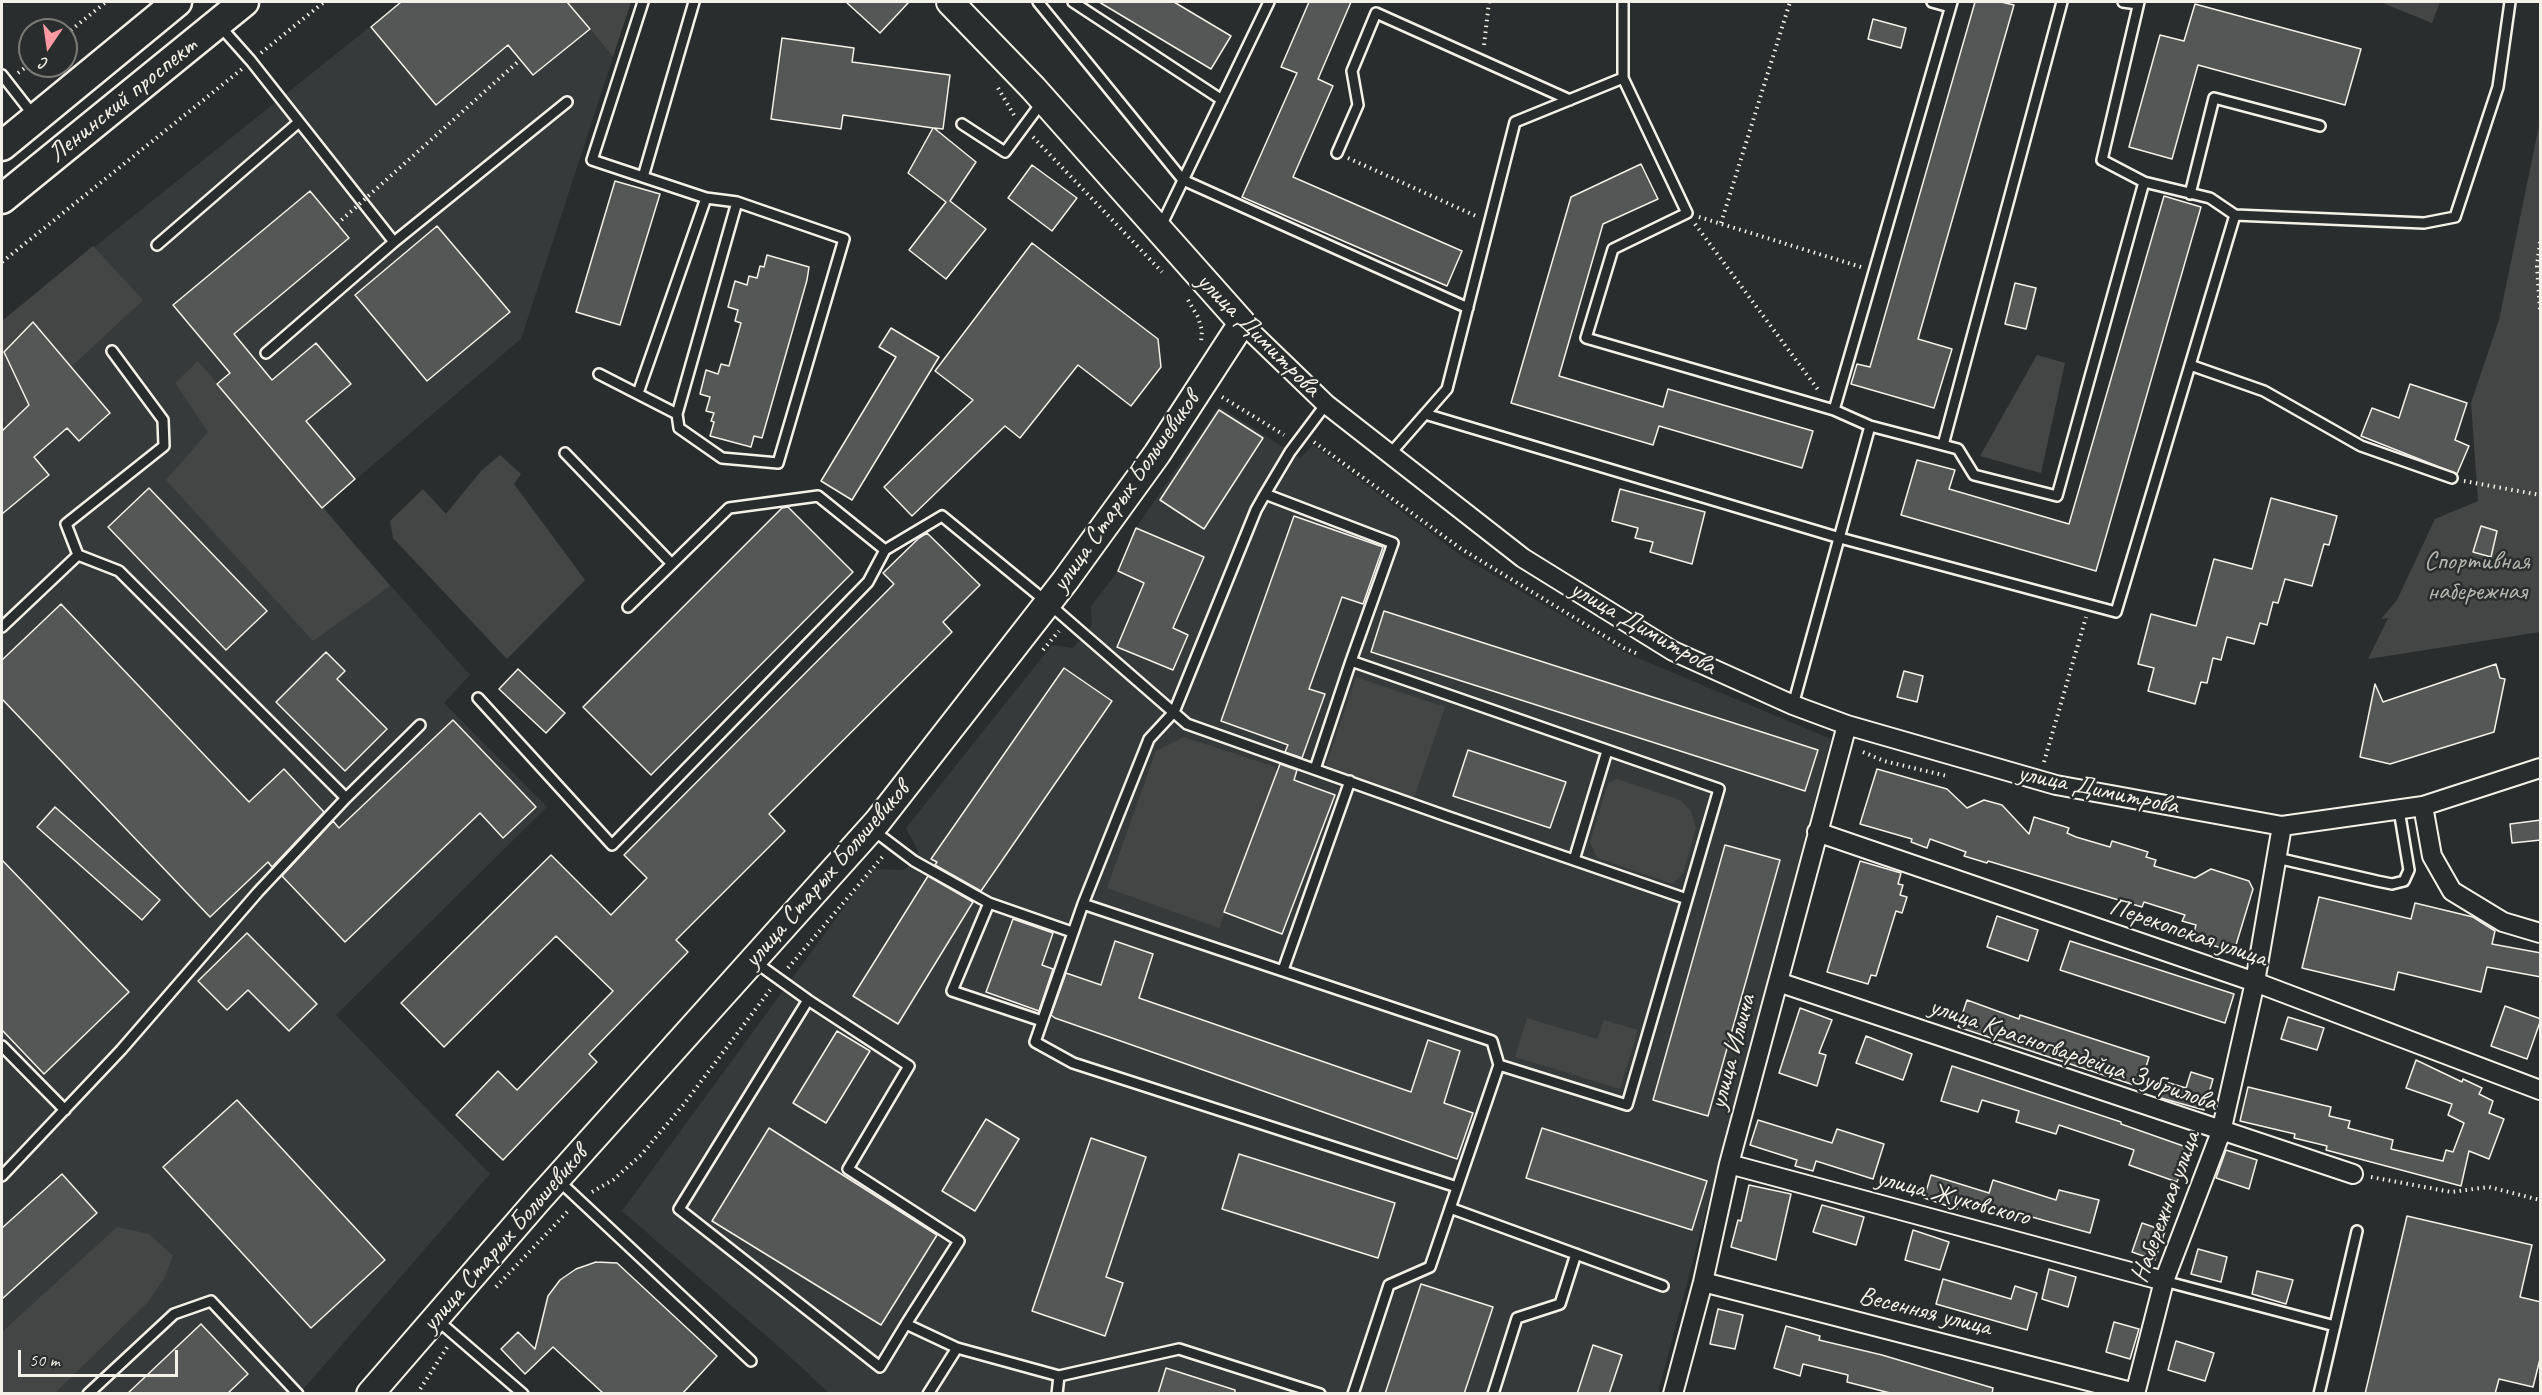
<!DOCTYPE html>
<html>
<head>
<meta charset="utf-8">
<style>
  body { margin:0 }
  #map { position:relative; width:2542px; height:1395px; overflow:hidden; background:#2a2d2e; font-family:Caveat,sans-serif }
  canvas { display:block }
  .frame { position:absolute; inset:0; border:3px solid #f4f1e8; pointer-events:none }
  .north { position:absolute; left:18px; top:18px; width:60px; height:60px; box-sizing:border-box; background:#2a2d2e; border:2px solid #7b7b78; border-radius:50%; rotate:193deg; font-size:16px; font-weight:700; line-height:24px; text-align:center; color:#f4f1e8 }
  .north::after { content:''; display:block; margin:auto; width:21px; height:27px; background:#ff9aa2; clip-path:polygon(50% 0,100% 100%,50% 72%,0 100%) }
  .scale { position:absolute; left:18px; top:1350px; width:160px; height:27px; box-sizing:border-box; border:3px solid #f4f1e8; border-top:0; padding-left:8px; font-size:18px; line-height:21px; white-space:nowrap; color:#f4f1e8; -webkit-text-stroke:4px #2a2d2e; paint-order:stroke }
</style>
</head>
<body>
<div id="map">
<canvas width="2542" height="1395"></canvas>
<div class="frame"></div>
<div class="north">С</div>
<div class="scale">50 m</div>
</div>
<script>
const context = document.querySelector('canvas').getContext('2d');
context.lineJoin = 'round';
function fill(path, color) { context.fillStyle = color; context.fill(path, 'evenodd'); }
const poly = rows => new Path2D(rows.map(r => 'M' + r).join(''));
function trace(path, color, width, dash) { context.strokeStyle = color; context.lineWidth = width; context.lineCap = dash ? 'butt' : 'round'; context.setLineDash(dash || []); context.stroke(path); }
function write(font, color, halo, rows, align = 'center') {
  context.font = font + ' Caveat,sans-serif'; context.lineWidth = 5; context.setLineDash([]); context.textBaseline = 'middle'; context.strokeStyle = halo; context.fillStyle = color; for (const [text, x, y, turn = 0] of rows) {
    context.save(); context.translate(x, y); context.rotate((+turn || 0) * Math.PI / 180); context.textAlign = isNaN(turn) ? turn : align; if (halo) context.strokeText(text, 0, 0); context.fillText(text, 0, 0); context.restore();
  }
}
const built = poly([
  [401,2,567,2,613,57,521,339,322,508,470,675,444,703,547,807,336,1015,490,1174,300,1393,2,1394,2,321],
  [1219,406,1300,458,1313,445,1463,557,1626,653,1831,739,1658,1393,829,1393,786,1353,622,1211,872,869,904,870,914,861,918,851,906,828,1052,645,1073,648,1092,625,1091,606,1118,571,1136,528]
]);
const green = poly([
  [567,2,631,2,613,57,590,29],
  [2380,2,2440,2,2432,23],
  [2540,121,2540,632,2368,659,2388,618,2381,619,2397,600,2435,519,2478,501,2471,403,2499,320],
  [93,246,143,300,71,367,33,322,4,352,29,405,7,426,2,419,2,321],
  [2037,355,2065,363,2041,473,1980,456],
  [198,361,390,586,313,641,166,480,208,432,175,383],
  [500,455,521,474,514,484,585,580,507,659,393,538,390,521,423,489,446,514,481,471],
  [1356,677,1445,707,1414,798,1325,768],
  [1184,737,1275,767,1277,774,1219,928,1107,888,1156,751],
  [1617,779,1680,800,1691,811,1696,828,1683,873,1673,884,1597,858,1590,842,1608,783],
  [1527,1018,1597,1039,1604,1020,1638,1030,1620,1089,1515,1057],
  [117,1227,149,1234,173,1256,164,1279,148,1302,55,1393,2,1393,2,1332]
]);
const building = poly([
  [401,2,567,2,590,29,533,75,508,45,436,105,371,27,401,2],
  [846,2,909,2,880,33,846,2],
  [1099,2,1174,2,1231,36,1211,69,1099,2],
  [1309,2,1351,2,1318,79,1333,86,1293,177,1462,251,1447,286,1242,197,1297,73,1281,67,1309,2],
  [1975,2,2001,2,2014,5,1918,339,1952,349,1934,408,1851,384,1857,364,1870,367,1975,2],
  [2195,4,2361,49,2345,105,2198,65,2172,159,2129,147,2160,35,2184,41,2195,4],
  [1873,19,1906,28,1901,48,1868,39,1873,19],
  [782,38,854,48,852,62,950,75,943,129,934,128,976,162,950,201,986,229,946,279,909,250,946,202,908,173,933,128,843,115,841,129,771,119,782,38],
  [1641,164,1658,199,1603,224,1559,376,1663,407,1668,389,1813,431,1802,468,1659,426,1653,445,1511,403,1571,197,1641,164],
  [1032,165,1077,198,1052,231,1008,198,1032,165],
  [615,181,660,194,620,325,576,312,615,181],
  [310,191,349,238,234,334,272,380,316,343,351,384,306,421,355,479,322,508,217,384,230,373,173,305,310,191],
  [2164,196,2201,207,2096,571,1901,515,1917,460,1955,470,1949,489,2069,524,2164,196],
  [437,226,510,312,427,381,355,295,437,226],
  [1032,243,1158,339,1161,367,1131,406,1078,365,1020,438,1005,426,912,516,884,487,973,400,935,371,1032,243],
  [767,255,809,267,807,280,762,438,754,436,751,447,710,436,714,422,711,421,714,413,706,411,710,397,700,394,706,370,718,374,721,364,729,366,741,323,735,321,738,310,728,307,735,281,747,285,749,276,757,278,760,266,764,267,767,255],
  [2015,283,2036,288,2026,329,2005,324,2015,283],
  [33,322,110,413,79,441,67,428,34,457,49,475,2,514,2,431,29,405,4,352,33,322],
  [891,328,939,357,852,500,821,481,896,357,879,347,891,328],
  [2410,384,2467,403,2455,440,2469,446,2457,474,2361,436,2372,408,2399,418,2410,384],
  [1219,410,1263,438,1204,529,1160,500,1219,410],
  [149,488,267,611,226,650,108,527,149,488],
  [1620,489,1705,512,1692,564,1650,552,1653,542,1635,538,1638,528,1612,521,1620,489],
  [2271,498,2337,516,2329,545,2324,544,2312,586,2285,579,2278,603,2273,602,2267,625,2260,623,2254,644,2227,637,2221,660,2213,658,2207,683,2201,682,2195,704,2148,691,2154,668,2138,664,2151,614,2196,626,2214,559,2252,569,2271,498],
  [788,507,853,572,651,775,583,707,782,508,788,507],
  [1294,516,1383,547,1363,604,1342,597,1309,689,1325,694,1302,758,1285,752,1288,745,1221,721,1294,516],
  [2481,526,2497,531,2491,557,2473,552,2481,526],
  [1136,528,1204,557,1173,628,1188,635,1173,670,1117,647,1144,583,1118,571,1136,528],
  [927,533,980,585,943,622,952,632,769,814,785,831,676,940,688,952,589,1054,597,1062,503,1160,456,1115,498,1071,517,1090,613,991,556,936,444,1047,401,1003,551,855,611,915,647,878,624,855,894,584,883,573,919,538,927,533],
  [61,604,249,802,284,769,324,812,272,867,268,862,210,917,2,699,2,660,61,604],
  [1384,611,1818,750,1805,791,1371,652,1384,611],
  [326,652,345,671,337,679,387,729,345,771,276,702,326,652],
  [2496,664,2500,678,2505,679,2494,732,2390,764,2360,757,2375,684,2383,702,2496,664],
  [1064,668,1112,701,981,891,935,865,937,862,931,859,1064,668],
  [518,669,565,713,546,733,499,689,518,669],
  [1904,671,1923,676,1917,702,1897,697,1904,671],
  [453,720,536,807,503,838,480,813,345,942,282,876,333,821,339,828,453,720],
  [1468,750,1566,782,1550,828,1453,796,1468,750],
  [1280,764,1297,770,1294,780,1335,795,1282,934,1224,912,1280,764],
  [1877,769,1947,789,1967,808,1984,800,2002,805,2029,834,2034,817,2069,828,2067,833,2076,837,2110,847,2112,841,2148,852,2146,857,2156,860,2154,866,2195,878,2211,869,2249,881,2253,889,2236,945,2228,950,2192,939,2196,925,2182,921,2185,915,2144,902,2142,907,1988,861,1987,863,1964,856,1966,852,1930,839,1927,848,1911,842,1912,839,1860,824,1877,769],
  [55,807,160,900,142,920,37,827,55,807],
  [2541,820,2541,840,2512,843,2510,824,2541,820],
  [1725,845,1780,860,1708,1116,1653,1100,1725,845],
  [2,860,129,992,44,1074,2,1030,2,860],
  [1860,861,1901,873,1898,884,1903,885,1900,895,1907,897,1902,913,1896,911,1876,976,1871,975,1868,984,1827,972,1860,861],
  [928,876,973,902,898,1024,853,996,928,876],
  [2319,897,2411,919,2415,903,2473,917,2495,931,2492,944,2541,953,2541,977,2487,967,2481,992,2398,972,2394,990,2302,968,2319,897],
  [1997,916,2038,930,2028,961,1987,947,1997,916],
  [1013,919,1053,933,1042,965,1053,969,1039,1011,986,992,1013,919],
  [247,933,317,1004,289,1031,248,990,227,1010,198,981,247,933],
  [1115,941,1153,954,1139,998,1411,1092,1428,1040,1460,1051,1444,1103,1473,1113,1457,1159,1055,1018,1051,1015,1066,973,1101,985,1115,941],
  [2070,941,2234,994,2225,1023,2060,970,2070,941],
  [1967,1000,2019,1019,2020,1015,2149,1057,2140,1087,1958,1027,1967,1000],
  [2505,1006,2541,1019,2527,1059,2491,1046,2505,1006],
  [1800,1008,1832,1020,1819,1053,1826,1055,1817,1086,1779,1073,1800,1008],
  [2288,1017,2324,1028,2317,1050,2281,1039,2288,1017],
  [837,1031,870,1051,826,1123,793,1103,837,1031],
  [1866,1036,1912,1054,1903,1080,1856,1063,1866,1036],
  [2416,1060,2462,1082,2463,1079,2482,1088,2479,1094,2493,1101,2489,1113,2504,1119,2489,1159,2469,1151,2461,1186,2326,1150,2327,1146,2294,1138,2295,1134,2240,1121,2248,1087,2331,1107,2329,1116,2350,1121,2348,1128,2393,1140,2391,1149,2443,1161,2446,1150,2453,1152,2464,1123,2448,1115,2452,1104,2406,1088,2416,1060],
  [1952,1066,2121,1122,2121,1124,2189,1148,2177,1182,2129,1165,2134,1150,2059,1125,2056,1134,2016,1122,2019,1111,1982,1100,1978,1112,1941,1101,1952,1066],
  [2191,1072,2213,1079,2204,1110,2161,1098,2166,1082,2186,1088,2191,1072],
  [237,1100,385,1260,311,1328,163,1167,237,1100],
  [986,1119,1019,1139,975,1211,942,1191,986,1119],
  [1758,1120,1832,1143,1837,1129,1884,1144,1873,1179,1816,1161,1813,1171,1795,1166,1797,1160,1750,1145,1758,1120],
  [769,1128,937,1235,881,1325,712,1221,769,1128],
  [1542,1128,1707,1181,1692,1230,1526,1178,1542,1128],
  [1091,1138,1146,1157,1106,1277,1123,1283,1105,1336,1032,1311,1091,1138],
  [2226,1150,2257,1160,2249,1189,2216,1178,2226,1150],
  [1239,1154,1395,1203,1378,1258,1222,1209,1239,1154],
  [62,1174,97,1213,2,1299,2,1228,62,1174],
  [1931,1175,1989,1193,1993,1180,2056,1200,2059,1190,2099,1200,2090,1233,2021,1214,2020,1220,1960,1201,1957,1209,1924,1198,1931,1175],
  [1749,1185,1791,1194,1776,1260,1731,1247,1738,1220,1741,1221,1749,1185],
  [1822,1205,1864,1217,1856,1245,1813,1232,1822,1205],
  [2407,1216,2532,1245,2520,1297,2541,1302,2541,1355,2533,1387,2499,1379,2495,1394,2365,1394,2407,1216],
  [2142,1223,2165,1231,2155,1260,2132,1252,2142,1223],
  [1913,1230,1949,1242,1940,1270,1905,1260,1913,1230],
  [2198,1249,2227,1257,2221,1282,2191,1274,2198,1249],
  [596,1262,617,1263,717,1356,682,1394,604,1394,553,1347,525,1374,501,1349,518,1332,535,1349,548,1296,560,1280,576,1269,596,1262],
  [2049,1269,2076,1277,2068,1307,2042,1299,2049,1269],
  [2257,1271,2293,1280,2286,1304,2252,1294,2257,1271],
  [1943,1279,2011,1299,2015,1286,2037,1293,2027,1330,1936,1304,1943,1279],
  [1421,1284,1493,1307,1464,1394,1385,1394,1421,1284],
  [1718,1309,1743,1315,1735,1349,1710,1344,1718,1309],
  [2114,1322,2139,1329,2130,1359,2106,1352,2114,1322],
  [201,1324,248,1374,227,1394,127,1394,201,1324],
  [1786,1326,1820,1336,1819,1340,1882,1355,1993,1388,1992,1394,1894,1394,1847,1382,1848,1375,1803,1364,1800,1376,1774,1368,1786,1326],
  [2176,1341,2214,1353,2205,1381,2168,1370,2176,1341],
  [1593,1345,1622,1355,1609,1394,1577,1394,1593,1345],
  [1166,1368,1235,1390,1235,1394,1158,1394,1166,1368]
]);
const path = poly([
  [66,34,106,2],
  [1484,45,1489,2],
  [261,53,324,2],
  [18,73,30,64],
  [998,88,1014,115],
  [1033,137,1162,272],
  [1348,158,1478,217],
  [1699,217,1861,267],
  [1721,223,1790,2],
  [1695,224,1819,391],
  [2540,242,2537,266,2540,311],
  [2,262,242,69],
  [1188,300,1198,317,1202,331,1201,343],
  [1222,397,1284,435],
  [1314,442,1460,548,1624,648,1638,654],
  [2464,481,2540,495],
  [1043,650,1059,631],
  [1863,752,1884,761,1947,776],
  [2044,762,2086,617],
  [788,968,884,855],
  [2371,1177,2451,1192,2489,1187,2540,1200],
  [592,1192,613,1180,641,1155,684,1104,770,990],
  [496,1287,569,1210],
  [417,1394,448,1346]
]);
const lane = poly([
  [1038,2,1183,180,1468,308],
  [1073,2,1222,100],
  [1932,2,1950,7],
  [2123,2,2138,4],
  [219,25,251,61,394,242],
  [2,75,34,116],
  [1623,78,1687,213,1613,249,1586,338,1834,410,1952,2],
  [962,124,1005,152,1042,102],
  [1337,153,1358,105,1352,71,1376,13,1570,100],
  [643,177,694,2],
  [2190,194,2214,98,2320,126],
  [2235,215,2424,223,2455,217,2498,87,2510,2],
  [1161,226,1269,2],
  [157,245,299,122],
  [266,353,394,242,567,102],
  [2190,365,2264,391,2361,446,2452,478],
  [599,374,677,414,679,428,722,458,778,463,844,239,737,202,706,198,592,160,643,2],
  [638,393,706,198],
  [1834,410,1870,426,1958,449,1974,475,2057,496,2144,182,2102,160,2139,2],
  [677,414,737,202],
  [1425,414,1840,538,2116,612,2235,215,2210,198,2144,182],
  [1943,445,2062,2],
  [565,453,672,564],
  [1390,454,1447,389,1515,122,1623,78,1623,2],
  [1265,494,1393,543,1351,661,1719,789,1627,1105,1499,1065,1492,1041,1083,904,1149,739,1174,712,1256,510,1265,494,1290,452,1326,404],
  [78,555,119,571,346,798,420,725],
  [628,607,729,508,818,496,885,550],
  [2,627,78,555,66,524,164,446,163,420,112,351],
  [478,698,612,845,868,582,885,550,942,516,1048,603,1187,724,1446,816,1687,899],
  [1793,705,1870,426],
  [1315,769,1351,661],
  [873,830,914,861,989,903,1072,932],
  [2277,858,2377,881,2392,884,2404,881,2409,870,2399,810],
  [1574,860,1607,751],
  [989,903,952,991,1042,1021],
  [1083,904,1035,1042,1073,1063,1457,1187],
  [755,962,808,1000,909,1066,848,1169,959,1241,906,1324,957,1348,1059,1376,1179,1349,1320,1394],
  [1283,970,1350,781],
  [808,1000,679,1209,880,1367,906,1324],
  [2,1046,65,1110],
  [2,1176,121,1050,258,892,346,798],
  [559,1181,751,1361],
  [1450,1208,1663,1286],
  [2164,1281,2335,1326],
  [436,1319,523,1394],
  [88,1394,174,1314,211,1301,298,1394],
  [928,1394,957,1348],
  [1057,1394,1059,1376],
  [1353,1394,1389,1285,1430,1267,1499,1065],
  [1493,1394,1517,1318,1560,1304,1576,1254],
  [2319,1394,2357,1231]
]);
const street = poly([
  [1242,323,1326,404,1523,558,1673,651,1793,705,1847,725,2056,785,2282,826,2423,806,2540,768],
  [2423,806,2432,856,2452,891,2503,922,2540,933],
  [1817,832,2255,982,2540,1090],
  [1778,982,2353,1174],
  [1729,1164,2164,1281],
  [1703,1282,2135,1393],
  [1673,1394,1703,1282,1729,1164,1847,725],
  [2135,1394,2164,1281,2221,1132,2255,982,2282,826]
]);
const secondary = poly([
  [370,1394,538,1200,878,821,1065,581,1157,454,1242,323,1033,88,950,2]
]);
const primary = poly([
  [2,146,177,2],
  [2,199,244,2]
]);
const pathBridge = poly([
  [337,224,520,60]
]);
const streetNames = [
  ["Ленинский проспект",123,100,-39],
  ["улица Димитрова",1258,335,45],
  ["улица Старых Большевиков",1126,492,-55],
  ["улица Димитрова",1643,628,30],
  ["улица Димитрова",2098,790,12],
  ["улица Старых Большевиков",827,875,-49],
  ["Перекопская улица",2188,933,19],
  ["улица Ильича",1733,1052,-75],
  ["улица Красногвардейца Зубрилова",2073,1055,19],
  ["улица Жуковского",1953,1198,15],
  ["Набережная улица",2166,1207,-70],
  ["улица Старых Большевиков",505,1239,-49],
  ["Весенняя улица",1925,1312,14]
];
const parkNames = [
  ["Спортивная",2477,562],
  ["набережная",2477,592]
];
fill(built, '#373a3a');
fill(green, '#444645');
fill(building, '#555756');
trace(building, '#f4f1e8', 1.5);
trace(lane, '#f4f1e8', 14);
trace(street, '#f4f1e8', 22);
trace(secondary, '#f4f1e8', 30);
trace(primary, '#f4f1e8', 33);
trace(path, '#f4f1e8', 4, [1.5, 4.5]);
trace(lane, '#2a2d2e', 9);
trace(street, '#2a2d2e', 18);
trace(secondary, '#2a2d2e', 26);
trace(primary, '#2a2d2e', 28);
trace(pathBridge, '#f4f1e8', 4, [1.5, 4.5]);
write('26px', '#f4f1e8', '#2a2d2e', streetNames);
write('26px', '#b6b5af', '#2a2d2e', parkNames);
</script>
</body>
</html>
